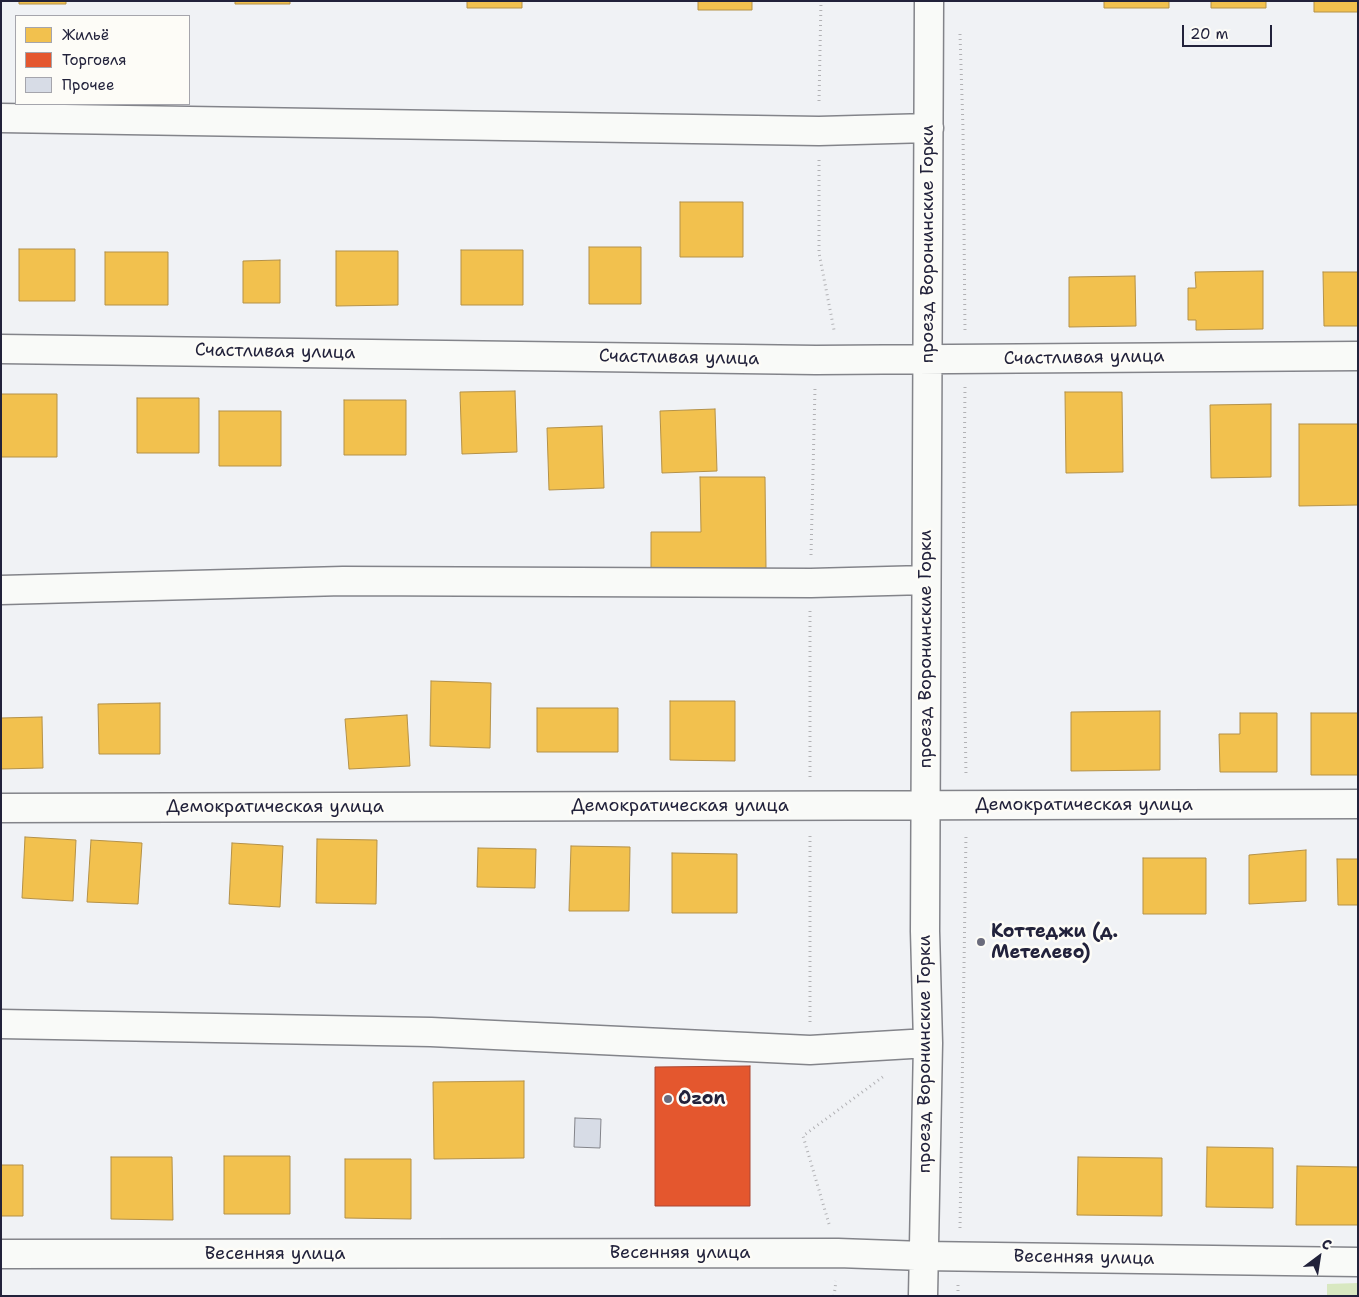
<!DOCTYPE html>
<html>
<head>
<meta charset="utf-8">
<style>
  body { margin:0 }
  #map { position:relative; width:1359px; height:1297px; overflow:hidden; background:#f0f2f5; font-family:"Shantell Sans",sans-serif }
  canvas { display:block }
  .frame { position:absolute; inset:0; border:2px solid #22223b; pointer-events:none }
  .legend { position:absolute; left:15px; top:15px; width:175px; height:90px; box-sizing:border-box; background:#fdfcf7; border:1px solid #a5a5ac; margin:0; padding:6px 9px; list-style:none; font-size:15px; color:#22223b }
  .legend li { display:flex; align-items:center; gap:10px; height:25px }
  .legend b { width:25px; border:1px solid #a5a5ac }
  .north { position:absolute; left:1294px; top:1232px; width:50px; height:50px; -webkit-text-stroke:4px #fdfcf7; paint-order:stroke; rotate:31deg; font-size:14px; font-weight:700; line-height:20px; text-align:center; color:#22223b }
  .north::after { content:''; display:block; margin:auto; width:18px; height:22px; background:#22223b; clip-path:polygon(50% 0,100% 100%,50% 72%,0 100%) }
  .scale { position:absolute; left:1182px; top:25px; width:90px; height:22px; box-sizing:border-box; border:2px solid #22223b; border-top:0; padding-left:6px; font-size:15px; line-height:18px; white-space:nowrap; color:#22223b; -webkit-text-stroke:4px #fdfcf7; paint-order:stroke }
</style>
</head>
<body>
<div id="map">
<canvas width="1359" height="1297"></canvas>
<div class="frame"></div>
<ul class="legend">
<li><b style="height:14px;background:#f2c14e"></b>Жильё</li>
<li><b style="height:14px;background:#e4572e"></b>Торговля</li>
<li><b style="height:14px;background:#d7dce6"></b>Прочее</li>
</ul>
<div class="north">С</div>
<div class="scale">20 m</div>
</div>
<script>
const context = document.querySelector('canvas').getContext('2d');
context.lineJoin = 'round';
function fill(path, color) { context.fillStyle = color; context.fill(path, 'evenodd'); }
const poly = rows => new Path2D(rows.map(r => 'M' + r).join(''));
function trace(path, color, width, dash) { context.strokeStyle = color; context.lineWidth = width; context.lineCap = dash ? 'butt' : 'round'; context.setLineDash(dash || []); context.stroke(path); }
function write(font, color, halo, rows, align = 'center') {
  context.font = font + ' "Shantell Sans",sans-serif'; context.lineWidth = 5; context.setLineDash([]); context.textBaseline = 'middle'; context.strokeStyle = halo; context.fillStyle = color; for (const [text, x, y, turn = 0] of rows) {
    context.save(); context.translate(x, y); context.rotate((+turn || 0) * Math.PI / 180); context.textAlign = isNaN(turn) ? turn : align; if (halo) context.strokeText(text, 0, 0); context.fillText(text, 0, 0); context.restore();
  }
}
const green = poly([
  [1358,1283,1358,1296,1327,1296,1327,1284]
]);
const homes = poly([
  [19,1,66,1,66,4,19,4,19,1],
  [235,1,290,1,290,4,235,4,235,1],
  [467,1,522,1,522,8,467,8,467,1],
  [698,1,752,1,752,10,698,10,698,1],
  [1104,1,1169,1,1169,8,1104,8,1104,1],
  [1211,1,1266,1,1266,8,1211,8,1211,1],
  [1314,1,1358,1,1358,12,1314,12,1314,1],
  [680,202,743,202,743,257,680,257,680,202],
  [589,247,641,247,641,304,589,304,589,247],
  [19,249,75,249,75,301,19,301,19,249],
  [461,250,523,250,523,305,461,305,461,250],
  [336,251,398,251,398,305,336,306,336,251],
  [105,252,168,252,168,305,105,305,105,252],
  [280,260,280,303,243,303,243,261,280,260],
  [1263,271,1263,329,1196,330,1196,320,1188,320,1188,288,1196,288,1195,272,1263,271],
  [1323,272,1358,272,1358,326,1324,326,1323,272],
  [1135,276,1136,326,1069,327,1069,277,1135,276],
  [515,391,517,452,462,454,460,392,515,391],
  [1065,392,1122,392,1123,472,1066,473,1065,392],
  [1,394,57,394,57,457,1,457,1,394],
  [137,398,199,398,199,453,137,453,137,398],
  [344,400,406,400,406,455,344,455,344,400],
  [1271,404,1271,477,1211,478,1210,405,1271,404],
  [715,409,717,471,662,473,660,411,715,409],
  [219,411,281,411,281,466,219,466,219,411],
  [1299,424,1358,424,1358,505,1299,506,1299,424],
  [602,426,604,488,549,490,547,428,602,426],
  [700,477,765,477,766,568,651,569,651,532,701,532,700,477],
  [431,681,491,683,490,748,430,746,431,681],
  [670,701,735,701,735,761,670,760,670,701],
  [160,703,160,754,99,754,98,704,160,703],
  [537,708,618,708,618,752,537,752,537,708],
  [1160,711,1160,770,1071,771,1071,712,1160,711],
  [1240,713,1277,713,1277,772,1220,772,1219,734,1240,734,1240,713],
  [1311,713,1358,713,1358,775,1311,775,1311,713],
  [407,715,410,766,349,769,345,719,407,715],
  [42,717,43,768,1,769,1,718,42,717],
  [25,837,76,840,73,901,22,898,25,837],
  [317,839,377,840,376,904,316,903,317,839],
  [91,840,142,843,138,904,87,902,91,840],
  [232,843,283,846,280,907,229,904,232,843],
  [571,846,630,847,629,911,569,911,571,846],
  [478,848,536,849,535,888,477,887,478,848],
  [1306,850,1306,901,1249,904,1249,855,1306,850],
  [672,853,737,854,737,913,672,913,672,853],
  [1143,858,1206,858,1206,914,1143,914,1143,858],
  [1337,859,1358,859,1358,905,1338,905,1337,859],
  [524,1081,524,1158,434,1159,433,1082,524,1081],
  [1207,1147,1273,1148,1273,1208,1206,1207,1207,1147],
  [224,1156,290,1156,290,1214,224,1214,224,1156],
  [111,1157,172,1157,173,1220,111,1219,111,1157],
  [1078,1157,1162,1158,1162,1216,1077,1215,1078,1157],
  [345,1159,411,1159,411,1219,345,1218,345,1159],
  [1,1165,23,1165,23,1216,1,1216,1,1165],
  [1297,1166,1358,1167,1358,1225,1296,1225,1297,1166]
]);
const shops = poly([
  [750,1066,750,1206,655,1206,655,1067,750,1066]
]);
const building = poly([
  [575,1118,601,1119,600,1148,574,1147,575,1118]
]);
const path = poly([
  [960,34,963,129,965,331],
  [819,101,821,1],
  [819,160,819,253,834,330,833,332],
  [965,387,963,580,966,776],
  [811,555,815,388],
  [810,777,810,611],
  [810,1022,810,833],
  [829,1224,803,1136,884,1076],
  [960,1228,966,834],
  [834,1296,836,1281],
  [958,1296,958,1284]
]);
const minor = poly([
  [1,118,819,131,929,128],
  [1,349,816,360,1358,356],
  [1,590,343,581,811,583,926,580],
  [1,808,1358,804],
  [1,1024,431,1032,810,1050,928,1043],
  [1,1254,838,1253,923,1256,1358,1262],
  [923,1296,928,1043,925,931,929,1]
]);
const markers = [
  [981,942,5,"#6a6b7c"],
  [668,1099,5,"#6a6b7c"]
];
const streetNames = [
  ["проезд Воронинские Горки",928,244,-90],
  ["Счастливая улица",275,352,1],
  ["Счастливая улица",679,358,1],
  ["Счастливая улица",1084,358,-1],
  ["проезд Воронинские Горки",926,649,-90],
  ["Демократическая улица",1084,805],
  ["Демократическая улица",680,806],
  ["Демократическая улица",275,807],
  ["проезд Воронинские Горки",925,1054,-90],
  ["Весенняя улица",680,1253],
  ["Весенняя улица",275,1254],
  ["Весенняя улица",1084,1258,1]
];
const poiNames = [
  ["Коттеджи (д.",991,932],
  ["Метелево)",991,953],
  ["Ozon",678,1099]
];
fill(green, '#d8e8c1');
fill(homes, '#f2c14e');
trace(homes, '#b49148', 1);
fill(shops, '#e4572e');
trace(shops, '#aa4732', 1);
fill(building, '#d7dce6');
trace(building, '#83848a', 1);
trace(minor, '#83848a', 31);
trace(path, '#b2b2b5', 3, [1, 4]);
trace(minor, '#f9faf8', 28);
for (const [x, y, r, color] of markers) { const dot = new Path2D(); dot.arc(x, y, r, 0, 2 * Math.PI); context.fillStyle = color; context.fill(dot); trace(dot, '#fdfcf7', 2); }
write('18px', '#22223b', '#fdfcf7', streetNames);
write('bold 18px', '#22223b', '#fdfcf7', poiNames, 'left');
</script>
</body>
</html>
